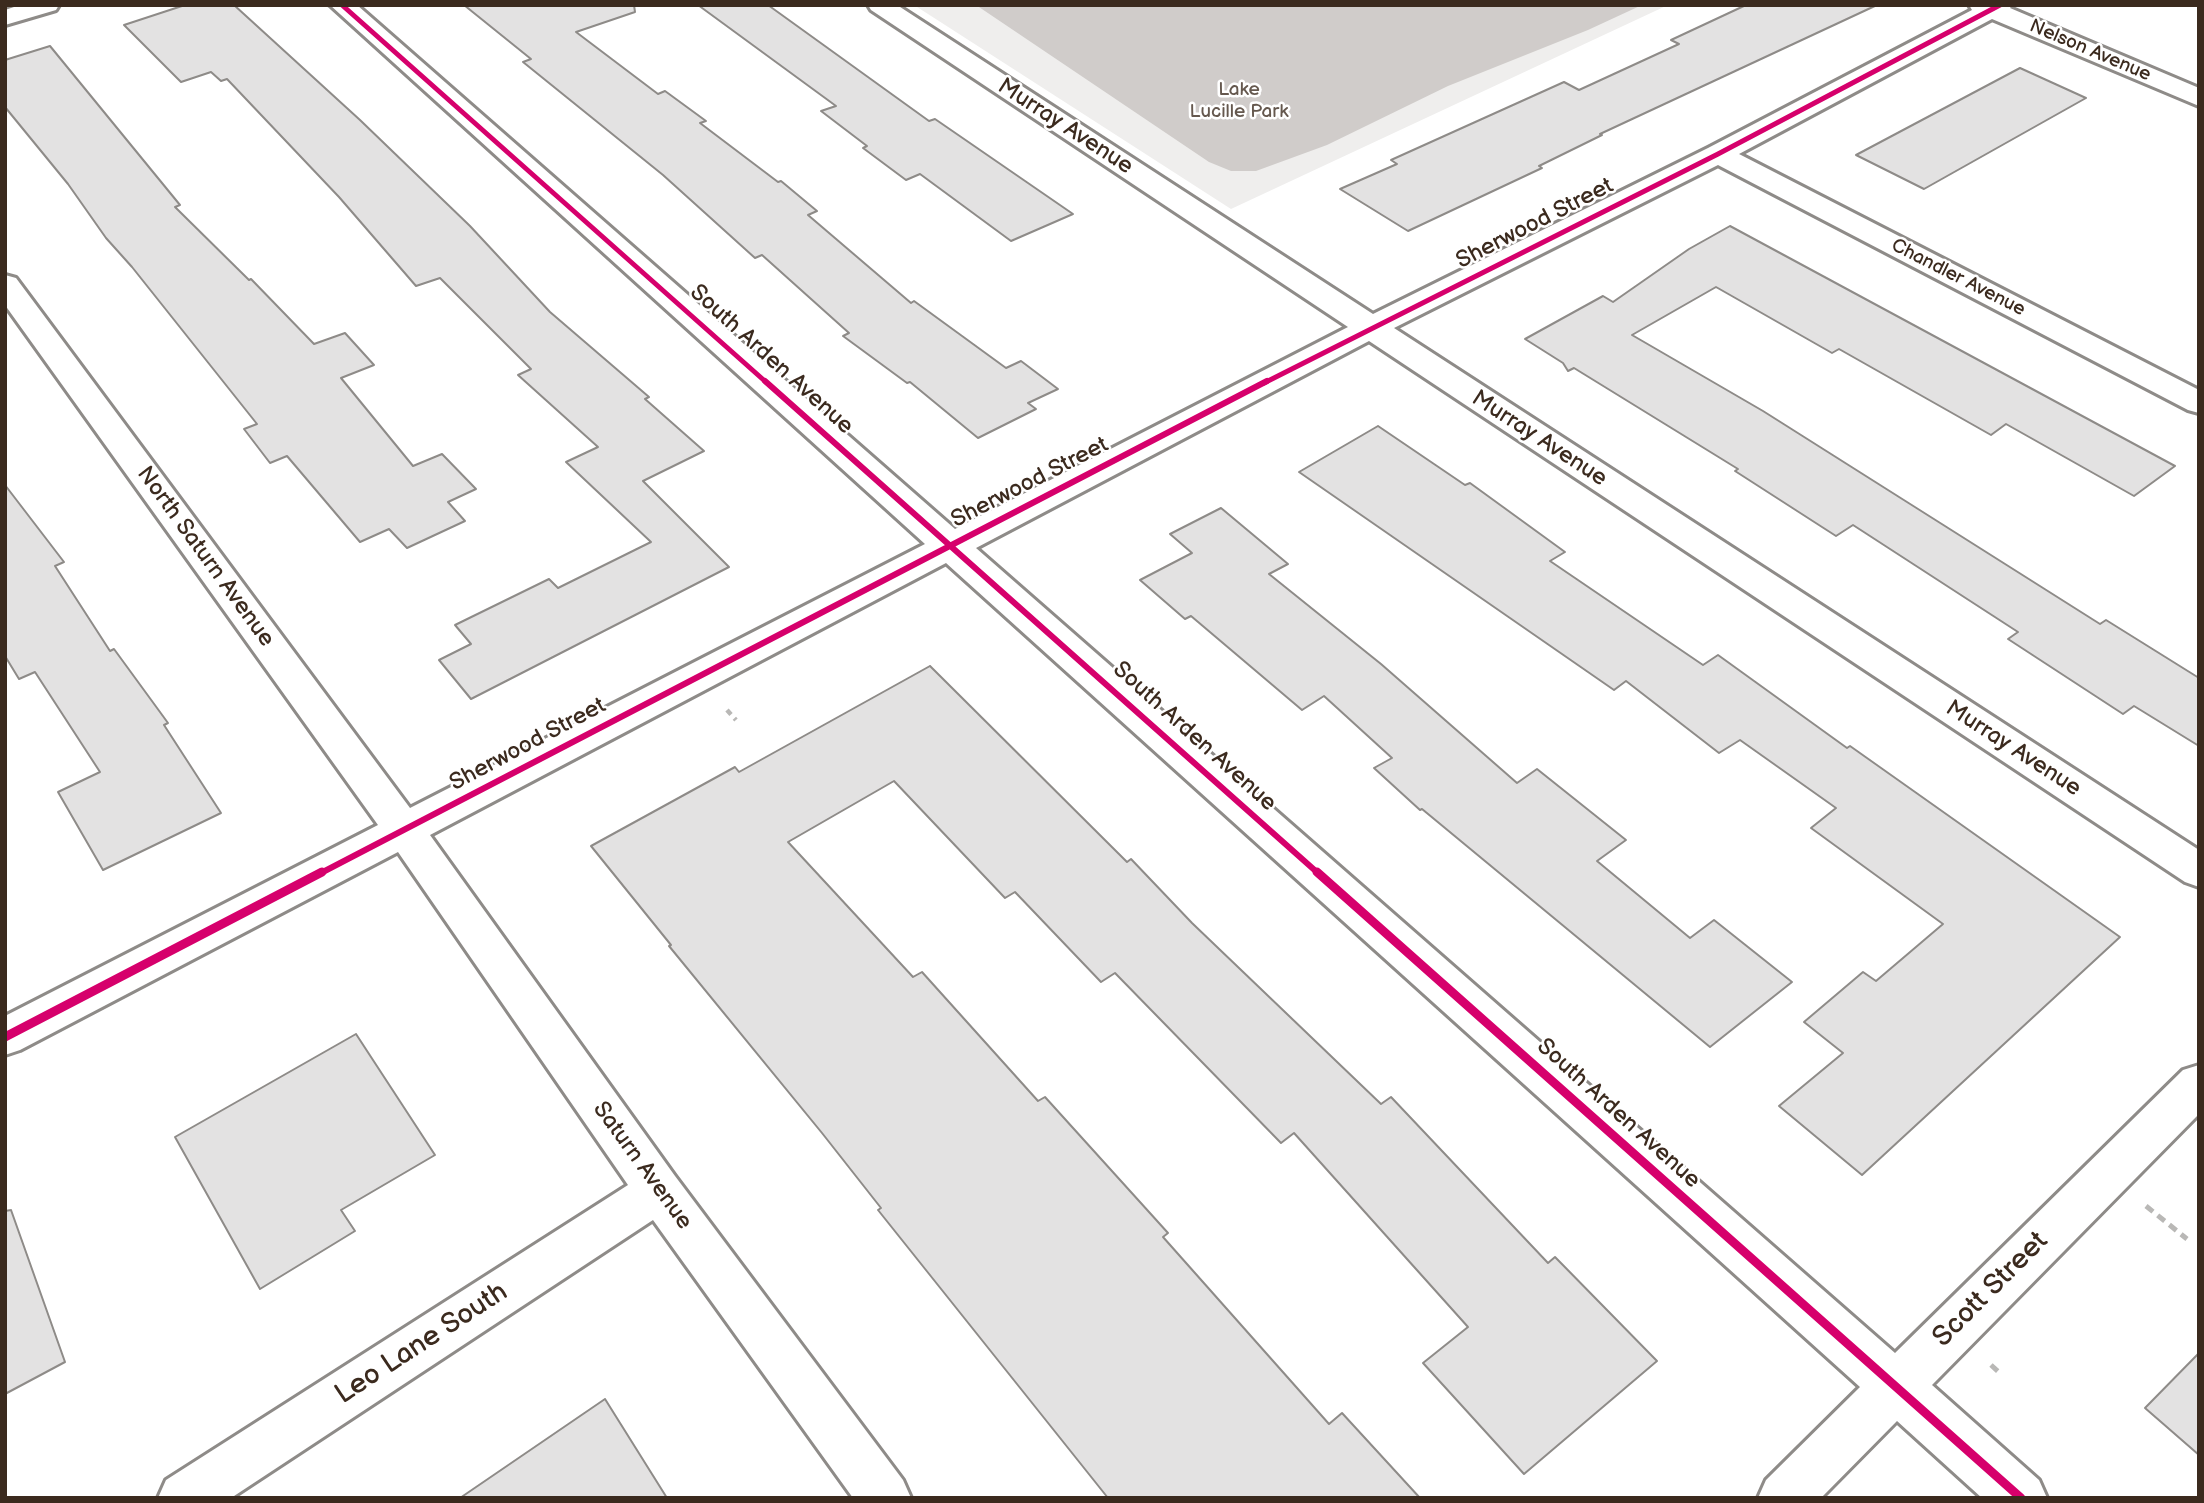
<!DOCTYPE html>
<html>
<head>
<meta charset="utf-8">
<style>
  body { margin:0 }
  #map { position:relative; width:2204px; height:1503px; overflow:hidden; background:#fff; font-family:"Balsamiq Sans",sans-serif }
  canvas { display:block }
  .frame { position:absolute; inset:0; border:7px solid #3b2a1e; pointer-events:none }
</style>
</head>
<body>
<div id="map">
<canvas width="2204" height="1503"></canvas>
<div class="frame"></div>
</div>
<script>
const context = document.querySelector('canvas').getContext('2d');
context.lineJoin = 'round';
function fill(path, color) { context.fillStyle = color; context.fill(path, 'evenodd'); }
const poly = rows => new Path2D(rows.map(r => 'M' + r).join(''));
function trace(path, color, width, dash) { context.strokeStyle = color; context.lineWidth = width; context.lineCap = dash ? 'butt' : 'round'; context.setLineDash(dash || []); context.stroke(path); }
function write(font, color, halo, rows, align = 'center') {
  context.font = font + ' "Balsamiq Sans",sans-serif'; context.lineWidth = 5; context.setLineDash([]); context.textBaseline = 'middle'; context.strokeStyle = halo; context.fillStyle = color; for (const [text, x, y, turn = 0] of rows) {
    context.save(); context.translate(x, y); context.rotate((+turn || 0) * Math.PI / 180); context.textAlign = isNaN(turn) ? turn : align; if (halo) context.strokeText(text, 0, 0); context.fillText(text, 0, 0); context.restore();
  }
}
const built = poly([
  [914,5,1668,5,1231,209]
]);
const water = poly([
  [976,5,1642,5,1588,30,1448,86,1327,145,1256,171,1231,171,1209,162]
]);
const building = poly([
  [185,5,234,5,360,120,470,226,550,312,649,397,645,399,704,451,643,481,729,567,471,699,439,660,471,644,455,625,549,579,558,588,651,542,566,462,598,447,518,375,531,369,440,278,416,286,339,197,227,79,221,81,211,72,181,82,124,25,185,5],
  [464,5,634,5,635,12,576,32,658,94,665,91,706,121,700,123,778,182,781,181,817,211,808,215,911,303,914,301,1006,368,1021,361,1058,389,1028,403,1036,409,978,438,910,382,907,383,843,336,849,333,762,255,755,258,663,175,523,62,531,59,464,5],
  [698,5,768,5,929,121,935,119,1073,214,1011,241,920,174,906,180,863,148,867,146,821,111,836,106,698,5],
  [1746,5,1877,5,1600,134,1602,135,1539,166,1542,168,1408,231,1340,189,1397,164,1391,160,1564,82,1579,90,1679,44,1671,40,1746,5],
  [50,46,180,205,175,207,249,280,251,279,314,344,345,333,374,365,341,378,413,466,442,454,476,489,448,502,465,521,407,548,389,529,360,542,287,456,270,463,244,429,257,424,132,267,106,238,68,184,5,107,5,60,50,46],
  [2020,68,2086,98,1924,189,1856,155,2020,68],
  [1730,226,2175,466,2134,496,2006,424,1991,435,1839,349,1832,353,1716,287,1632,335,1763,411,2100,624,2106,620,2199,678,2199,746,2134,706,2123,714,2008,639,2018,632,1853,525,1836,536,1735,471,1738,469,1574,368,1568,371,1563,363,1525,339,1603,296,1613,302,1689,249,1730,226],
  [1378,426,1465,485,1470,483,1565,552,1550,561,1703,665,1718,655,1847,748,1850,746,2120,937,1862,1175,1779,1106,1843,1053,1804,1022,1863,972,1876,981,1943,924,1811,828,1836,808,1740,740,1719,753,1626,681,1614,690,1299,472,1378,426],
  [5,485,64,562,55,566,110,651,114,649,168,723,164,725,221,813,103,870,58,792,100,772,35,672,19,679,5,656,5,485],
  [1221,508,1288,564,1269,574,1381,664,1517,783,1537,769,1626,840,1597,861,1690,938,1714,920,1792,982,1710,1047,1422,809,1420,810,1374,768,1392,758,1324,696,1302,710,1191,616,1185,619,1140,580,1192,553,1170,534,1221,508],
  [930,666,1127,862,1131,859,1192,923,1381,1104,1391,1097,1548,1263,1555,1257,1657,1361,1524,1474,1423,1363,1468,1327,1294,1133,1281,1143,1115,973,1101,982,1015,892,1005,898,894,781,788,842,913,977,922,972,1038,1101,1045,1097,1168,1233,1163,1237,1329,1424,1342,1413,1420,1498,1108,1498,878,1210,881,1208,822,1133,669,946,671,945,591,846,735,767,739,772,930,666],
  [356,1034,435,1155,341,1210,355,1231,260,1289,175,1137,356,1034],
  [11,1210,65,1362,5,1394,5,1211,11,1210],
  [2199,1353,2199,1455,2145,1408,2199,1353],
  [605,1399,667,1498,460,1498,605,1399]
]);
const pathFar1 = poly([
  [727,710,736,720]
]);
const path = poly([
  [2146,1206,2187,1239],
  [1991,1365,2001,1374]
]);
const street = poly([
  [20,5,59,5,56,10,5,25,5,10,20,5],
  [330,5,357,5,955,529,1348,327,871,10,868,5,897,5,1373,314,1708,148,1972,10,1969,5,2012,5,2010,8,2199,88,2199,106,1992,19,1739,154,2199,390,2199,413,2188,410,1718,165,1394,328,2199,850,2199,887,2185,882,1369,341,976,548,1895,1353,2183,1070,2199,1065,2199,1114,1932,1385,2039,1480,2047,1498,1982,1498,1897,1421,1821,1498,1758,1498,1766,1480,1860,1387,946,563,430,835,675,1176,903,1480,911,1498,853,1498,653,1220,231,1498,158,1498,166,1480,628,1185,398,852,20,1050,5,1055,5,1016,378,825,5,305,5,275,16,278,410,808,925,544,330,5]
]);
const cyclewayFar2 = poly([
  [342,5,767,383],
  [1264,383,1718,154,2000,5]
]);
const cyclewayFar1 = poly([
  [765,381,1319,874],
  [319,874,1267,381]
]);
const cycleway = poly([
  [1317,872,2021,1498],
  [5,1037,322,872]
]);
const farStreetnames = [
  ["Nelson Avenue",2090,51,23],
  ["Chandler Avenue",1958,278,27]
];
const farParknames = [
  ["Lake",1239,90],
  ["Lucille Park",1239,112]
];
const streetNames = [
  ["Murray Avenue",1065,127,33],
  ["Sherwood Street",1535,224,-27],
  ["South Arden Avenue",771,360,42],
  ["Murray Avenue",1539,439,33],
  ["Sherwood Street",1030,483,-27],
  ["North Saturn Avenue",205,557,54],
  ["South Arden Avenue",1194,737,42],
  ["Sherwood Street",528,745,-28],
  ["Murray Avenue",2013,749,33],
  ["South Arden Avenue",1618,1114,42],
  ["Saturn Avenue",642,1166,54]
];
const nearStreetnames = [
  ["Scott Street",1991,1290,-45],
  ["Leo Lane South",422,1344,-33]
];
fill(built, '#efeeed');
fill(water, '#d0ccca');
fill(building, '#e3e2e2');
trace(building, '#8e8b88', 2);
trace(street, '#8e8b88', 6);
trace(pathFar1, '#b9b8b6', 4.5, [6, 5]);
trace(path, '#b9b8b6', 5, [9, 6]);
fill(street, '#fff');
trace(cyclewayFar2, '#d6006c', 5);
trace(cyclewayFar1, '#d6006c', 6);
trace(cycleway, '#d6006c', 9);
write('19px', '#3b2a1e', '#fff', farStreetnames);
write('19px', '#65584e', '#fff', farParknames);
write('23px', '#3b2a1e', '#fff', streetNames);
write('28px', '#3b2a1e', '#fff', nearStreetnames);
</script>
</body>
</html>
